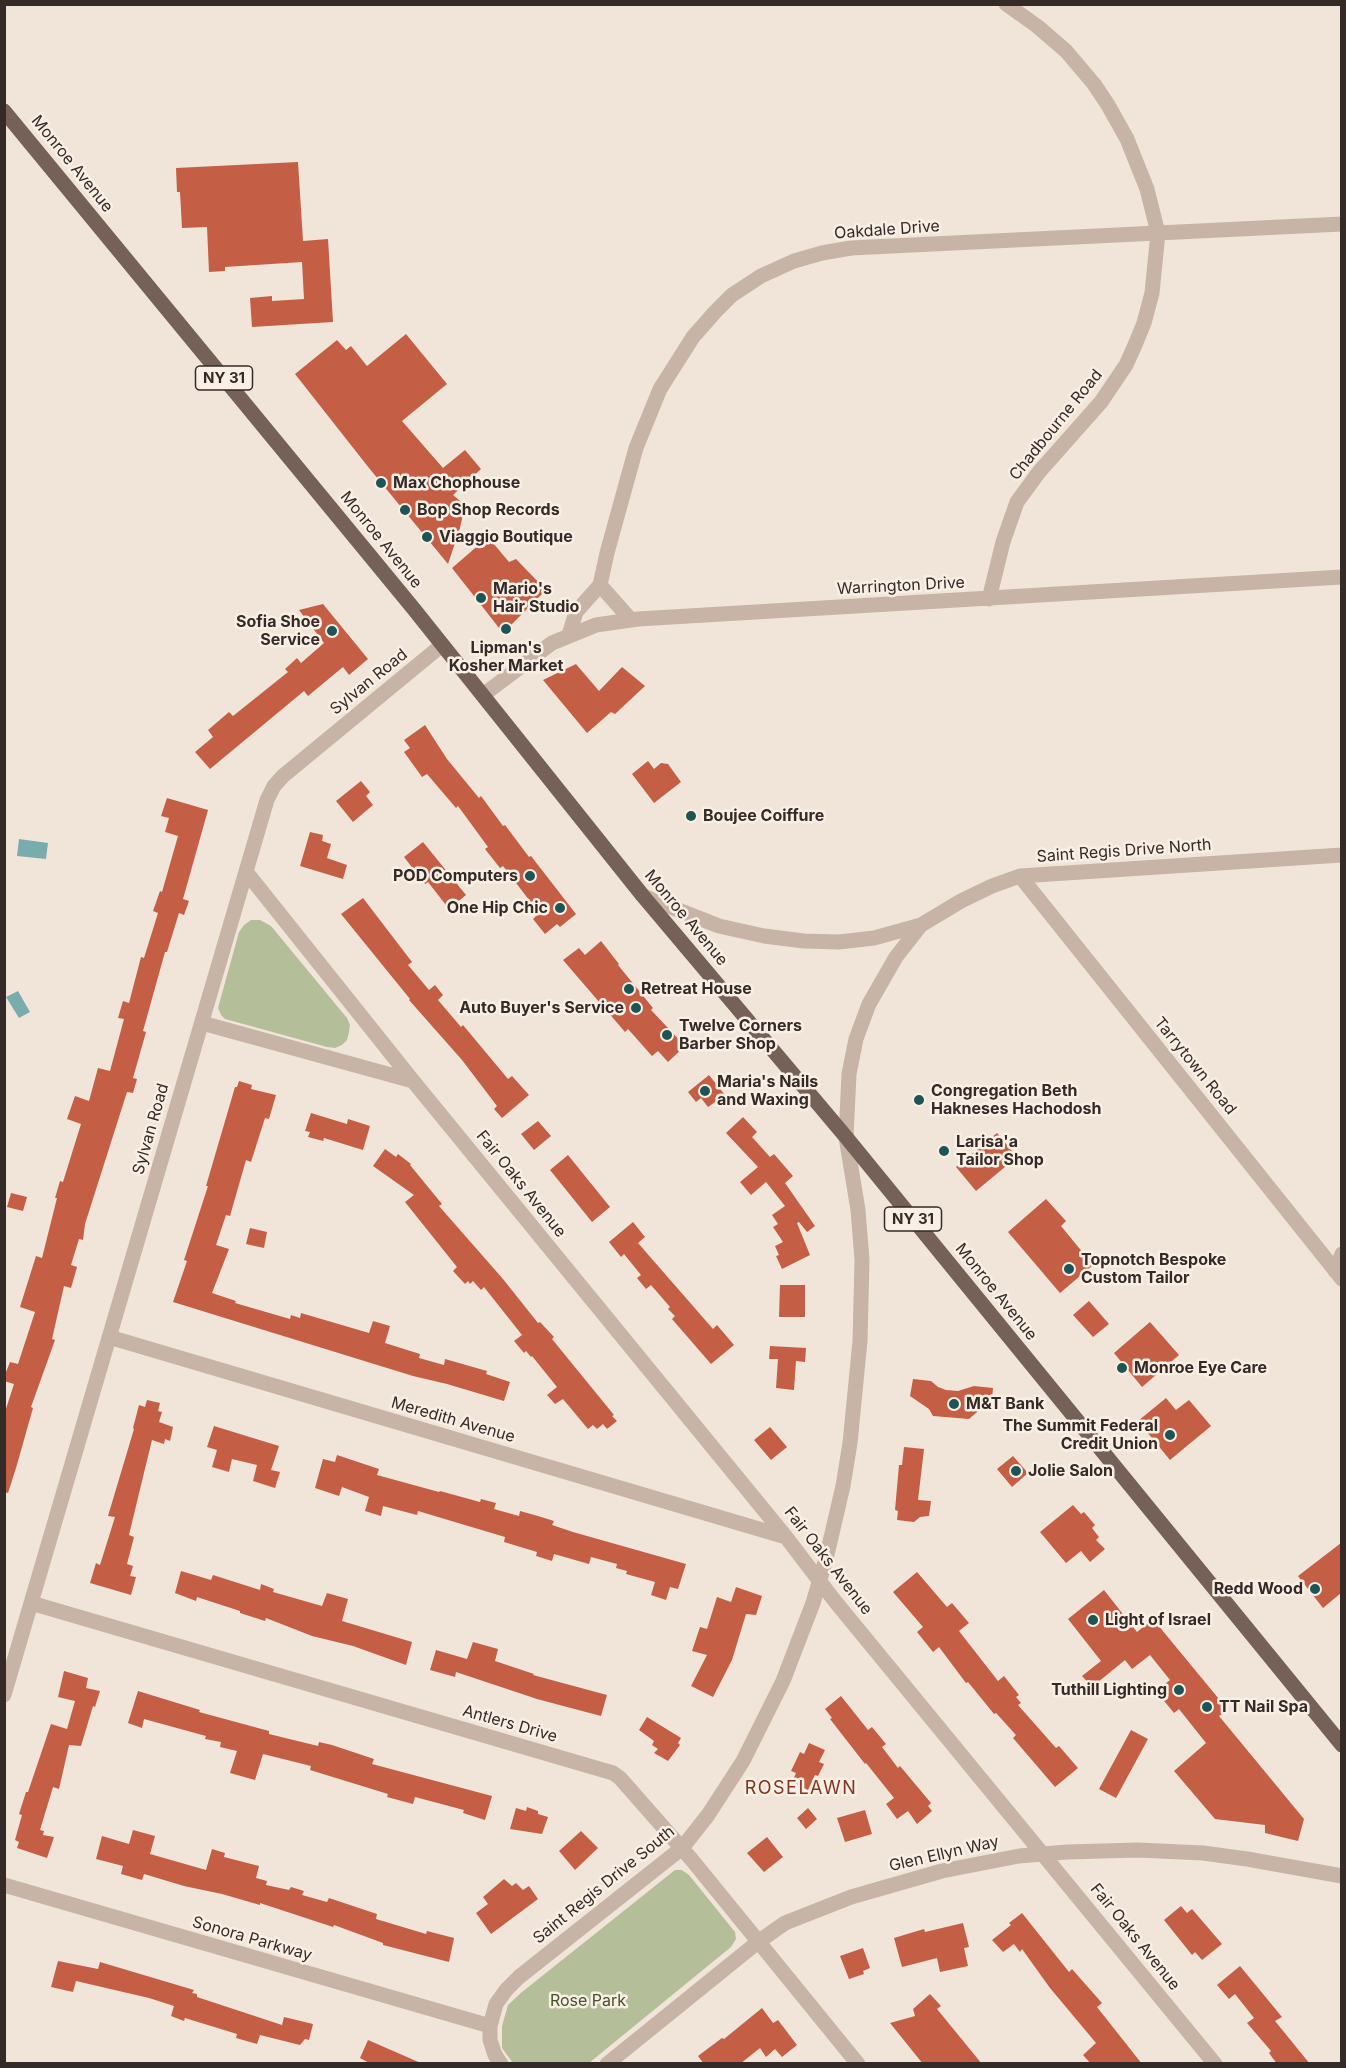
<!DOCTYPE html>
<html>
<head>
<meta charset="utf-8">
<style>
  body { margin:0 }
  #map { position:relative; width:1346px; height:2068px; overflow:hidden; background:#f1e5d9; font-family:Inter,sans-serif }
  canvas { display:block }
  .frame { position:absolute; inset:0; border:6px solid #342a27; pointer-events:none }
</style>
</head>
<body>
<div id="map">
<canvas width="1346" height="2068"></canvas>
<div class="frame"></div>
</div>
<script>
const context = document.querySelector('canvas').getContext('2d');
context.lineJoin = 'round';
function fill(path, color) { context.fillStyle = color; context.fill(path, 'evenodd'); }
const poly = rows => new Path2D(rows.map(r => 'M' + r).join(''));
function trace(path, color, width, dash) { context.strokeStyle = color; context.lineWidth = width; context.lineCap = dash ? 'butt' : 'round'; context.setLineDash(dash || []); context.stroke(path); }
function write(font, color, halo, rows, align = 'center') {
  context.font = font + ' Inter,sans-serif'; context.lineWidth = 5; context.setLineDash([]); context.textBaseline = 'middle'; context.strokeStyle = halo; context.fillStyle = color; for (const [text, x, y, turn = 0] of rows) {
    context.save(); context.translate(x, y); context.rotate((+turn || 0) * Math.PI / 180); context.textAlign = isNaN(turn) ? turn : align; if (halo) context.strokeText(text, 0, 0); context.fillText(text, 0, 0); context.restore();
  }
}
const green = poly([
  [251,920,260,920,271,926,347,1018,350,1025,349,1032,347,1040,342,1045,335,1048,327,1047,225,1019,221,1015,218,1008,239,932,244,925],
  [675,1870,682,1870,689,1875,735,1932,736,1939,731,1947,589,2063,513,2063,502,2048,502,2026,508,2005,522,1992]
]);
const water = poly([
  [19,839,48,843,46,859,17,856],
  [18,991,30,1012,19,1018,6,997]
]);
const building = poly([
  [298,162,303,241,328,239,333,322,252,327,250,298,272,296,272,301,304,299,302,262,225,267,225,271,209,272,207,227,182,228,180,192,177,192,176,168],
  [406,334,447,384,402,421,443,468,465,450,481,469,453,495,465,505,460,528,448,564,369,468,295,374,337,340,346,350,351,346,367,366],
  [488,537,509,562,516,559,546,590,503,633,452,568],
  [323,604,368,659,349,675,343,667,308,696,304,691,210,769,195,752,213,737,208,730,229,712,233,716,288,672,285,669,297,658,301,663,324,643,299,610],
  [576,664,599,691,622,667,645,686,615,714,611,712,587,733,543,680],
  [425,725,447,759,479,798,481,796,503,826,505,825,529,857,531,856,576,914,560,927,557,924,545,934,533,919,539,913,503,866,500,868,485,849,488,847,458,806,456,808,427,774,422,777,404,752,410,748,404,740],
  [648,761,654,769,661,763,668,764,681,782,654,803,632,774],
  [361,781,370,792,366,796,373,805,353,822,336,801],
  [167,798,208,810,183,899,189,901,184,915,179,913,167,952,165,952,143,1031,146,1032,133,1078,137,1079,133,1093,127,1092,85,1224,83,1240,79,1239,71,1265,77,1267,71,1288,64,1286,52,1339,55,1340,31,1407,33,1408,16,1468,8,1493,4,1492,4,1415,14,1384,4,1381,4,1377,10,1362,18,1364,35,1312,20,1307,36,1256,42,1258,57,1198,55,1198,60,1181,63,1182,81,1124,67,1119,75,1096,89,1101,98,1068,110,1071,124,1019,118,1018,123,1001,129,1003,141,957,144,958,158,913,153,911,160,891,162,892,178,836,165,832,169,818,161,816],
  [310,832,323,835,322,841,331,844,327,858,347,865,343,879,300,866],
  [423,842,466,895,449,909,428,882,425,884,404,857],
  [363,898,412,962,408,965,429,990,435,985,443,995,438,1000,461,1027,463,1025,508,1079,512,1076,529,1095,502,1118,494,1109,497,1106,462,1060,409,1000,410,999,341,914],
  [601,941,619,964,618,965,653,1008,651,1010,685,1046,668,1062,658,1051,652,1056,628,1029,625,1032,563,960,579,948,585,955],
  [709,1075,725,1095,708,1107,701,1098,696,1102,688,1092],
  [239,1081,252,1085,251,1089,276,1095,269,1119,265,1118,251,1162,246,1160,230,1216,226,1215,216,1245,229,1249,212,1293,236,1301,235,1303,290,1319,291,1315,300,1318,301,1313,369,1333,373,1321,390,1326,385,1343,420,1354,419,1358,444,1365,445,1359,487,1371,486,1374,510,1382,504,1401,447,1384,413,1376,173,1302,187,1261,184,1260,208,1186,206,1186,235,1087,237,1087],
  [311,1113,347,1124,348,1119,370,1126,363,1150,324,1138,323,1141,308,1137,310,1132,305,1131],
  [743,1117,757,1132,752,1137,770,1157,774,1154,793,1176,785,1183,815,1226,807,1232,799,1222,797,1223,810,1255,782,1269,776,1256,779,1255,775,1246,783,1242,773,1227,778,1224,772,1215,785,1206,766,1182,751,1195,740,1182,758,1167,726,1133],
  [538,1121,551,1136,534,1150,521,1134],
  [997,1133,1017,1157,976,1191,956,1167],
  [385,1149,396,1157,398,1154,411,1164,410,1165,442,1204,439,1206,503,1279,538,1323,540,1322,554,1337,552,1339,614,1415,612,1416,617,1421,607,1429,603,1424,597,1429,593,1425,588,1429,563,1399,555,1404,547,1395,557,1387,532,1356,531,1357,526,1351,524,1353,514,1341,522,1335,484,1287,481,1290,473,1281,470,1284,468,1281,465,1284,453,1271,457,1267,405,1202,414,1195,373,1166],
  [568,1155,610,1207,592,1222,550,1170],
  [11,1193,27,1197,23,1211,7,1207],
  [1046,1199,1066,1221,1061,1226,1093,1265,1060,1293,1008,1232],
  [633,1222,645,1237,638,1243,713,1329,717,1325,734,1345,711,1364,672,1319,675,1316,668,1309,670,1307,651,1285,646,1289,637,1278,641,1275,624,1254,621,1257,609,1242],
  [250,1228,267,1232,264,1248,246,1244],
  [780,1285,805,1285,805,1317,779,1317],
  [1089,1301,1109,1324,1093,1337,1073,1315],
  [1150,1322,1179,1355,1142,1387,1114,1353],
  [770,1346,806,1348,805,1362,796,1361,794,1390,776,1388,778,1359,769,1359],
  [913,1379,931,1381,938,1387,946,1390,958,1391,974,1386,993,1388,992,1399,969,1419,933,1416,929,1409,910,1396],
  [1166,1398,1176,1410,1189,1400,1211,1426,1170,1460,1138,1421],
  [147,1400,160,1403,158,1411,162,1412,159,1422,173,1427,170,1441,165,1439,164,1444,152,1440,142,1481,129,1535,134,1537,127,1564,133,1566,130,1576,136,1577,131,1595,90,1583,96,1563,100,1565,115,1517,108,1516,134,1429,133,1428,139,1405,145,1407],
  [214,1426,279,1446,271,1470,280,1472,275,1488,253,1481,257,1465,232,1459,229,1472,212,1467,217,1450,207,1447],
  [770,1427,787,1447,771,1460,754,1440],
  [904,1447,924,1449,918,1500,931,1501,929,1516,920,1517,914,1522,897,1520,898,1511,895,1510,899,1465,902,1465],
  [337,1455,379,1469,377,1475,439,1492,440,1491,480,1502,481,1499,496,1503,494,1509,519,1516,520,1511,538,1516,554,1521,552,1525,573,1532,686,1564,678,1589,670,1587,666,1600,651,1595,655,1582,626,1574,627,1571,616,1568,617,1564,591,1557,589,1564,554,1554,552,1561,536,1556,537,1552,504,1542,505,1537,418,1511,417,1515,383,1506,381,1516,365,1511,369,1497,342,1487,339,1496,315,1488,323,1459,335,1462],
  [1013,1456,1028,1473,1012,1487,997,1469],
  [1073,1505,1081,1514,1084,1512,1095,1525,1092,1528,1099,1537,1096,1540,1105,1549,1090,1562,1081,1551,1066,1563,1040,1532],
  [1341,1543,1341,1593,1323,1608,1298,1576],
  [181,1571,211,1580,213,1575,260,1590,261,1584,274,1589,273,1592,322,1606,327,1593,348,1599,342,1621,412,1642,406,1665,353,1646,312,1636,266,1618,265,1621,240,1613,240,1611,197,1597,196,1601,175,1593],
  [917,1572,947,1607,952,1603,969,1623,959,1631,998,1681,1004,1676,1019,1695,1016,1697,1021,1703,1018,1705,1056,1748,1059,1746,1078,1768,1055,1787,1013,1738,1016,1735,996,1713,994,1714,968,1682,966,1683,939,1647,933,1652,917,1632,923,1627,893,1592],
  [736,1587,762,1596,756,1615,746,1614,732,1660,713,1697,691,1686,707,1655,692,1651,700,1627,707,1629,717,1597,731,1602],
  [1104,1590,1137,1632,1153,1619,1228,1710,1219,1716,1304,1819,1298,1841,1265,1833,1265,1825,1215,1819,1174,1771,1206,1743,1179,1709,1174,1713,1156,1691,1170,1680,1150,1655,1132,1669,1125,1660,1092,1687,1082,1676,1101,1661,1068,1619],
  [473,1642,498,1649,495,1661,534,1674,533,1675,607,1695,601,1716,537,1699,456,1672,455,1677,430,1670,436,1650,467,1659],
  [64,1671,88,1678,86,1688,100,1691,95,1707,93,1706,81,1746,69,1745,59,1789,53,1787,40,1830,44,1831,43,1835,54,1837,47,1858,17,1848,19,1842,15,1840,22,1815,19,1814,26,1792,28,1792,51,1724,67,1729,75,1701,58,1697],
  [138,1691,200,1710,199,1712,269,1731,269,1734,318,1746,319,1742,332,1745,374,1759,372,1764,492,1796,485,1820,463,1813,464,1810,415,1797,413,1804,387,1797,388,1794,310,1770,311,1766,263,1754,255,1780,230,1773,237,1751,220,1747,221,1742,205,1739,206,1736,144,1719,142,1728,128,1723],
  [841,1696,868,1730,872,1727,886,1744,882,1747,898,1768,900,1766,931,1803,928,1806,932,1811,917,1824,908,1811,897,1819,886,1804,894,1798,866,1763,865,1764,830,1719,832,1718,825,1709],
  [647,1717,681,1738,678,1743,680,1745,668,1761,654,1753,658,1749,652,1745,654,1741,639,1730],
  [1131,1730,1148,1739,1116,1798,1099,1789],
  [809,1743,825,1750,819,1762,824,1764,818,1776,815,1775,808,1790,792,1782,796,1773,791,1771,800,1752,804,1754],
  [527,1807,538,1811,538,1814,548,1817,542,1834,510,1829,516,1808,526,1811],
  [808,1808,817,1819,806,1829,797,1818],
  [865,1810,872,1834,845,1842,837,1818],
  [133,1830,155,1836,150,1854,206,1870,212,1849,225,1853,224,1857,259,1866,256,1878,267,1881,266,1885,289,1890,291,1887,304,1891,302,1895,327,1902,329,1898,377,1914,376,1919,426,1934,427,1931,454,1938,449,1962,383,1945,383,1943,334,1925,333,1927,260,1903,260,1905,222,1894,184,1886,144,1874,142,1880,121,1874,123,1866,96,1859,102,1836,129,1844],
  [581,1831,598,1848,575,1870,559,1851],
  [767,1837,783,1857,764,1872,747,1853],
  [504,1879,512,1886,516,1883,523,1890,529,1886,538,1899,491,1934,476,1913,488,1904,483,1897],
  [1181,1906,1187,1913,1192,1909,1222,1944,1202,1960,1195,1952,1192,1955,1164,1920],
  [1022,1913,1069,1972,1072,1969,1102,2003,1097,2007,1142,2064,1091,2064,1083,2055,1096,2043,1050,1988,1022,1949,1020,1952,1014,1944,1003,1952,992,1940,1011,1925,1009,1923],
  [963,1923,969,1947,964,1948,968,1966,940,1972,937,1958,902,1967,894,1938,924,1929,925,1932],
  [863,1948,870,1968,863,1971,864,1974,849,1979,840,1956],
  [58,1961,98,1969,100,1962,194,1990,192,1993,197,1994,197,1997,282,2025,284,2017,313,2024,309,2040,305,2039,300,2045,260,2035,257,2044,236,2038,237,2034,185,2018,184,2021,171,2016,174,2006,149,1998,76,1981,73,1992,51,1987],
  [1240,1966,1282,2017,1275,2021,1310,2064,1277,2064,1269,2053,1271,2051,1247,2023,1254,2018,1235,1994,1229,1999,1217,1985],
  [930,1994,941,2006,937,2009,982,2064,923,2064,890,2023,915,2016,913,2009],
  [762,2008,773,2023,778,2020,797,2045,782,2057,775,2049,766,2057,760,2048,740,2064,704,2064,698,2056,722,2038,724,2039],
  [368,2040,423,2064,371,2064,360,2058]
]);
const street = poly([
  [600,585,631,620],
  [989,599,1003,542,1017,502,1039,472,1101,402,1126,365,1135,345,1144,323,1152,293,1158,233,1147,189,1127,139,1108,105,1094,84,1066,51,1037,26,1006,4],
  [569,635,576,612,600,585,607,553,636,448,660,389,693,337,715,312,732,295,761,276,794,261,822,253,851,248,1342,224],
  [483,695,552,643,596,625,638,619,1342,577],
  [247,873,413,1081,786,1537,834,1600,1215,2064],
  [1020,876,1342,1279],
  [643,896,719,926,764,936,804,941,839,942,874,938,921,925,961,901,992,886,1020,876,1342,855],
  [202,1023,413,1081],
  [1335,1271,1342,1254],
  [109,1337,786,1537],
  [31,1603,613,1773,620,1778,692,1860,858,2064],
  [4,1695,267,800,274,786,283,776,442,645],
  [4,1885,490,2026],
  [501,2064,495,2055,490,2040,490,2026,496,2004,506,1990,519,1977,682,1848,708,1815,743,1761,783,1681,813,1603,826,1559,843,1486,850,1443,860,1341,862,1260,858,1210,846,1137,849,1074,856,1039,869,1004,896,957,921,925],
  [607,2064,758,1942,785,1923,851,1897,942,1871,1019,1856,1067,1852,1138,1850,1203,1853,1247,1859,1342,1876]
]);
const primary = poly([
  [4,111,413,608,643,896,846,1137,1342,1745]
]);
const markers = [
  [381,483,6,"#1d5455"],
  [405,510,6,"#1d5455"],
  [427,537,6,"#1d5455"],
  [481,598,6,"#1d5455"],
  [506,629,6,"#1d5455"],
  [332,631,6,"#1d5455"],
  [691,816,6,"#1d5455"],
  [530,876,6,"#1d5455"],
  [560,908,6,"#1d5455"],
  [629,989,6,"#1d5455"],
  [636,1008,6,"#1d5455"],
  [667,1035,6,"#1d5455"],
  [705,1091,6,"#1d5455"],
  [919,1100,6,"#1d5455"],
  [944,1151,6,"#1d5455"],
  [1069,1269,6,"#1d5455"],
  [1122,1368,6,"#1d5455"],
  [954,1404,6,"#1d5455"],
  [1170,1435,6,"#1d5455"],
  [1016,1471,6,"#1d5455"],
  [1315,1589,6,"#1d5455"],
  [1093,1620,6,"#1d5455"],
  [1179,1690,6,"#1d5455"],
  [1207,1707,6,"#1d5455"]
];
const shields = [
  [224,378,57],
  [913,1219,57]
];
const shieldNames = [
  ["NY 31",224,378],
  ["NY 31",913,1219]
];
const streetNames = [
  ["Monroe Avenue",72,164,51],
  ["Oakdale Drive",887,230,-4],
  ["Chadbourne Road",1056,425,-51],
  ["Monroe Avenue",381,540,51],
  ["Warrington Drive",901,586,-3],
  ["Sylvan Road",369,682,-39],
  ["Saint Regis Drive North",1124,851,-4],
  ["Monroe Avenue",686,918,50],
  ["Tarrytown Road",1195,1066,51],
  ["Sylvan Road",151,1129,-74],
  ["Fair Oaks Avenue",521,1184,51],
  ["Monroe Avenue",996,1292,51],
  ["Meredith Avenue",453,1420,16],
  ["Fair Oaks Avenue",828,1561,52],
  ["Antlers Drive",510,1724,16],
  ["Glen Ellyn Way",944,1854,-13],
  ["Saint Regis Drive South",604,1885,-39],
  ["Fair Oaks Avenue",1135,1937,51],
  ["Sonora Parkway",252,1939,16]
];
const poiNames = [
  ["Max Chophouse",393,483],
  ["Bop Shop Records",417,510],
  ["Viaggio Boutique",439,537],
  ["Mario's",493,589],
  ["Hair Studio",493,607],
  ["Sofia Shoe",320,622,"right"],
  ["Service",320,640,"right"],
  ["Lipman's",506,648,"center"],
  ["Kosher Market",506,666,"center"],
  ["Boujee Coiffure",703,816],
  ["POD Computers",518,876,"right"],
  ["One Hip Chic",548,908,"right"],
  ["Retreat House",641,989],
  ["Auto Buyer's Service",624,1008,"right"],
  ["Twelve Corners",679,1026],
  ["Barber Shop",679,1044],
  ["Maria's Nails",717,1082],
  ["and Waxing",717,1100],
  ["Congregation Beth",931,1091],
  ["Hakneses Hachodosh",931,1109],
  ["Larisa'a",956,1142],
  ["Tailor Shop",956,1160],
  ["Topnotch Bespoke",1081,1260],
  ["Custom Tailor",1081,1278],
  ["Monroe Eye Care",1134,1368],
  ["M&T Bank",966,1404],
  ["The Summit Federal",1158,1426,"right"],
  ["Credit Union",1158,1444,"right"],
  ["Jolie Salon",1028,1471],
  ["Redd Wood",1303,1589,"right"],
  ["Light of Israel",1105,1620],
  ["Tuthill Lighting",1167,1690,"right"],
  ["TT Nail Spa",1219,1707]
];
const parkNames = [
  ["Rose Park",588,2001]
];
const neighbourhoodNames = [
  ["ROSELAWN",801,1789]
];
fill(green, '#b4bf9a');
fill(water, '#79adad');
fill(building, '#c45e45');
trace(street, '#c8b4a6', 15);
trace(primary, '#766158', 15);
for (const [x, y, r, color] of markers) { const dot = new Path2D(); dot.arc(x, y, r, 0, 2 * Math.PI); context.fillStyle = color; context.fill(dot); trace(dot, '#f9efe5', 2); }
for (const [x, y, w] of shields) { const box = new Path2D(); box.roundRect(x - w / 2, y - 12, w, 24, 4.5); context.fillStyle = '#f9efe5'; context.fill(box); trace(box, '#342a27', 1.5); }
write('bold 15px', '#342a27', null, shieldNames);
write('16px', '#342a27', '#f9efe5', streetNames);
write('bold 16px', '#342a27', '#f9efe5', poiNames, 'left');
write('16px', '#46522b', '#f9efe5', parkNames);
context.letterSpacing = '1.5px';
write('18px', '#823421', '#f9efe5', neighbourhoodNames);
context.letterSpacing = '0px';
</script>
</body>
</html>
